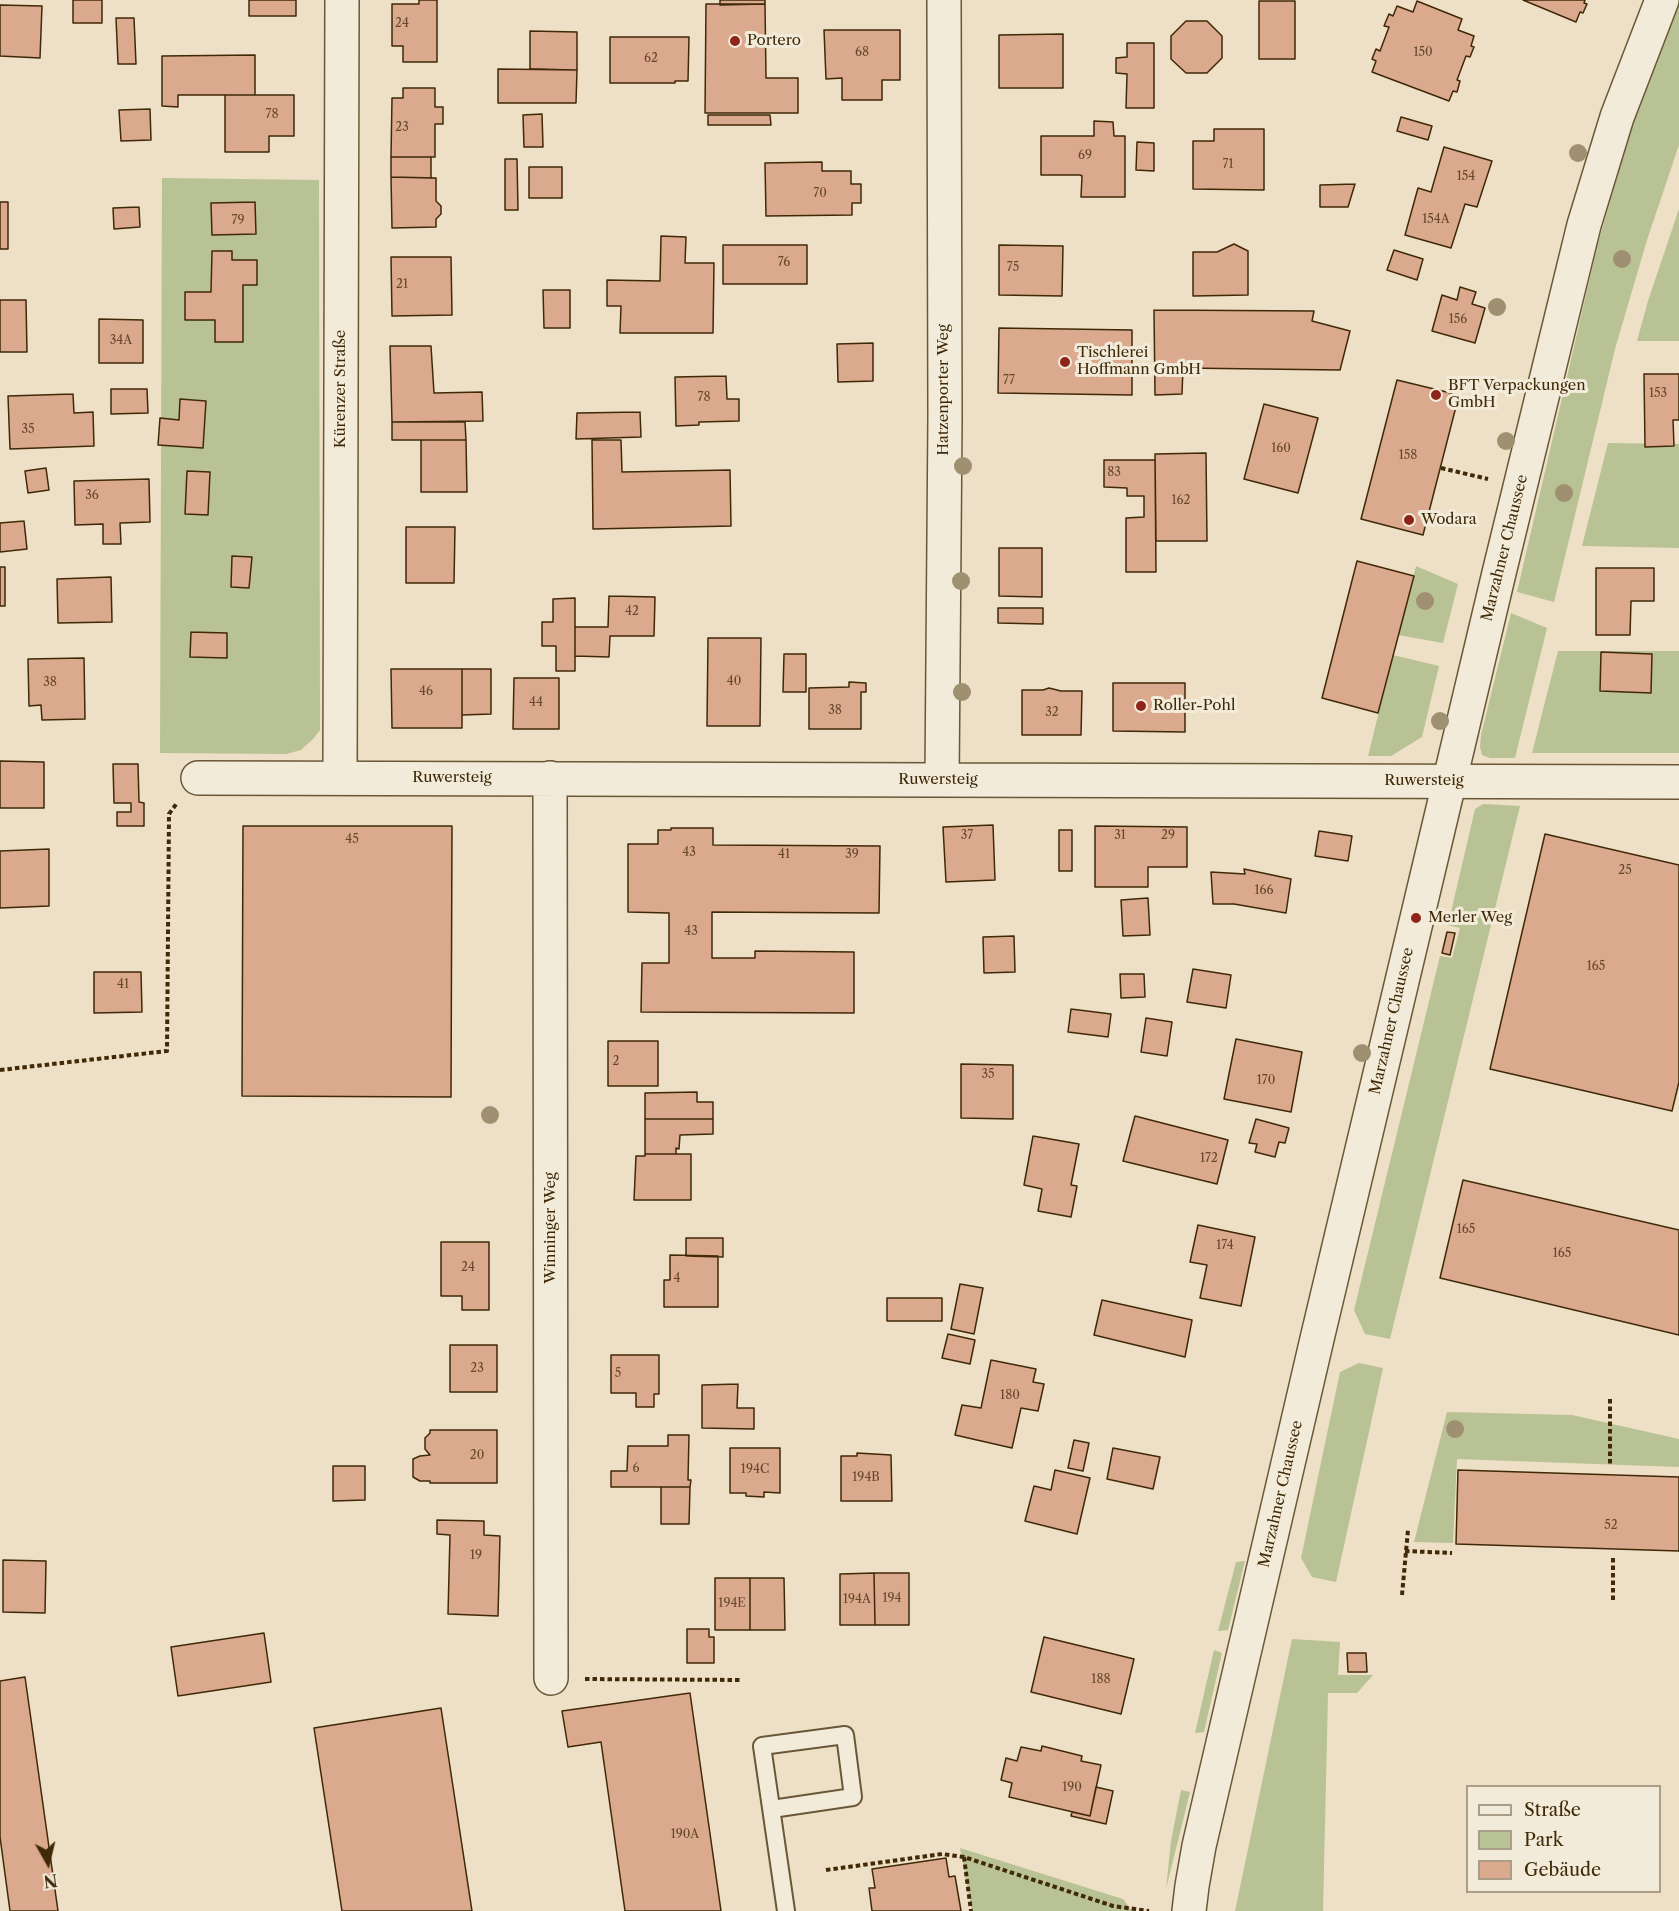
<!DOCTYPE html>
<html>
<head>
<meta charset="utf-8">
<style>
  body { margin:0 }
  #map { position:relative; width:1679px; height:1911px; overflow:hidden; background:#ede0c6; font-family:"Libre Caslon Text",serif }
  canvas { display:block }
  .legend { position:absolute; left:1466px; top:1785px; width:195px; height:108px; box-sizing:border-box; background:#f3ebda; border:2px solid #ab9d86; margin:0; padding:8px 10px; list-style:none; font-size:18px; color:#3f2907 }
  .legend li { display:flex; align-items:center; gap:12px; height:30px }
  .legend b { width:30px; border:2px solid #ab9d86 }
  .north { position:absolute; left:18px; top:1833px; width:60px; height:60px; -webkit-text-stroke:4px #f3ebda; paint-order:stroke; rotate:172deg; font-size:16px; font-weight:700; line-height:24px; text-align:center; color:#3f2907 }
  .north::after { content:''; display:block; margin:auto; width:21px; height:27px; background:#3f2907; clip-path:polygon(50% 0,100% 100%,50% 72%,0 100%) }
</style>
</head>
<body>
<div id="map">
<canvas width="1679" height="1911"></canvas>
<ul class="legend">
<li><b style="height:8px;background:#f3ebda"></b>Straße</li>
<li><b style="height:16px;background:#b9c294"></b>Park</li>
<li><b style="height:16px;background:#dba98e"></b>Gebäude</li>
</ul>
<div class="north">N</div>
</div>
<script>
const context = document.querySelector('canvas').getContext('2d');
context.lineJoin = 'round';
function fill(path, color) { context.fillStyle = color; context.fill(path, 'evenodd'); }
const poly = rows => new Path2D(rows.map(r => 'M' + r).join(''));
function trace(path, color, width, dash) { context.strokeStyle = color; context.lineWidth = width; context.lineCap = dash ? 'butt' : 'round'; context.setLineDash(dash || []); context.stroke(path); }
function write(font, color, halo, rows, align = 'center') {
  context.font = font + ' "Libre Caslon Text",serif'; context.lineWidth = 6; context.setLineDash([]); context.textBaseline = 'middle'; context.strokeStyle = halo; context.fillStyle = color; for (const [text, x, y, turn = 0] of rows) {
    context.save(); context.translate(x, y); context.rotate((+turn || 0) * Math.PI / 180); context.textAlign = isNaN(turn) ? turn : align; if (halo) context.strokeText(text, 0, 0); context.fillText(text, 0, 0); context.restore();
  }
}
const green = poly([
  [1679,1,1679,145,1647,240,1615,349,1554,602,1517,592,1598,243,1632,126],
  [162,178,319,180,320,730,313,739,301,750,286,754,160,753],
  [1679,209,1679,341,1637,341,1648,301],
  [1608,443,1679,444,1679,548,1582,546],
  [1416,566,1458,584,1443,643,1398,635],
  [1511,613,1547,628,1515,758,1490,758,1482,755,1480,747,1481,735],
  [1558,651,1679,651,1679,753,1532,753],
  [1393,655,1439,666,1422,737,1391,756,1368,756],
  [1483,804,1520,806,1390,1339,1365,1334,1354,1310,1440,956,1452,958,1460,928,1448,925,1475,809],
  [1359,1363,1383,1368,1336,1582,1312,1577,1301,1558,1340,1372],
  [1447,1412,1572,1415,1679,1439,1679,1467,1457,1459,1453,1543,1414,1542],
  [1245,1561,1228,1630,1218,1631,1236,1562],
  [1292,1639,1340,1642,1338,1675,1373,1675,1357,1693,1328,1693,1323,1911,1235,1911],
  [1214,1650,1222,1653,1204,1732,1195,1733],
  [1181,1790,1190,1792,1166,1889,1171,1841],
  [960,1848,1123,1899,1132,1911,972,1911]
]);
const building = poly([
  [73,0,102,0,102,23,73,23,73,0],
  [249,0,296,0,296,16,249,16,249,0],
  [419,0,437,0,437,62,403,62,403,46,392,46,392,4,419,4,419,0],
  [720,0,765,0,765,4,720,5,720,0],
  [1523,0,1585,0,1584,3,1587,4,1583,13,1580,12,1576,22,1523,0],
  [1259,1,1295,1,1295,59,1259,59,1259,1],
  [1417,1,1462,19,1458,30,1474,36,1471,46,1474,47,1470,57,1466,56,1457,80,1460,81,1457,92,1453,91,1449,101,1372,72,1376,61,1372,59,1376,49,1380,51,1389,27,1384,26,1389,14,1393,16,1397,6,1413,12,1417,1],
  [706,4,765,4,766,78,798,78,798,113,705,113,706,4],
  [0,5,42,6,40,58,0,56,0,5],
  [116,18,134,18,136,64,118,64,116,18],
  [1186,21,1207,21,1222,36,1222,58,1207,73,1186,73,1171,59,1171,36,1186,21],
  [824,30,900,30,900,80,882,80,882,100,842,100,842,78,826,79,824,30],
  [530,31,577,32,577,70,530,69,530,31],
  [1063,34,1063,88,999,88,999,35,1063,34],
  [610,37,689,37,688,81,675,81,675,83,610,83,610,37],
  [1127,43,1154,43,1154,108,1126,108,1127,74,1116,73,1116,58,1127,57,1127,43],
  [255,55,255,95,178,95,178,107,162,106,162,56,255,55],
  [498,69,577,70,576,103,498,103,498,69],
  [403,88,435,88,435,107,443,107,443,124,435,124,435,157,391,157,392,98,403,98,403,88],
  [225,95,294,95,294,136,269,136,269,152,225,152,225,95],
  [150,109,151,140,121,141,119,110,150,109],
  [542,114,543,147,524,147,523,115,542,114],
  [708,115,770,115,771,125,708,125,708,115],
  [1401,117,1432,126,1428,140,1397,131,1401,117],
  [1094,121,1113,122,1114,136,1125,136,1125,197,1081,197,1082,176,1080,175,1041,175,1041,136,1094,136,1094,121],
  [1214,129,1264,129,1264,190,1193,189,1193,141,1214,141,1214,129],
  [1137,142,1154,143,1154,171,1136,170,1137,142],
  [1444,147,1492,161,1477,207,1465,204,1451,248,1405,235,1418,188,1431,192,1444,147],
  [391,157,431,157,431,178,391,177,391,157],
  [505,159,517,159,518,210,505,210,505,159],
  [822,162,822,171,851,171,851,184,861,184,861,203,852,203,852,215,766,216,765,163,822,162],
  [529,167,562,167,562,198,529,198,529,167],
  [391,177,436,178,436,201,441,206,441,214,436,219,436,227,392,228,391,177],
  [1355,184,1348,207,1320,207,1320,185,1355,184],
  [0,202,8,202,8,249,0,249,0,202],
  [255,202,256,234,212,235,211,203,255,202],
  [139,207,140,227,114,229,113,208,139,207],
  [661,236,686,237,685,263,714,263,713,333,620,333,621,306,607,306,607,280,660,281,661,236],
  [1234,244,1248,251,1248,295,1193,296,1193,252,1217,252,1234,244],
  [723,245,807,245,807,284,723,284,723,245],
  [999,245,1063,246,1062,296,999,295,999,245],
  [1394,250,1423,259,1417,280,1387,270,1394,250],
  [212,251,232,251,232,260,257,260,257,285,243,285,243,342,215,342,215,320,185,320,185,292,211,292,212,251],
  [391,257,451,257,452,315,392,316,391,257],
  [1460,287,1476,292,1472,304,1485,308,1475,343,1432,331,1442,295,1457,300,1460,287],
  [543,290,570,290,570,328,544,328,543,290],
  [0,300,26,300,27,352,0,352,0,300],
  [1154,310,1314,311,1312,321,1350,331,1340,370,1183,368,1182,394,1155,395,1154,310],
  [99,319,143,320,143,363,99,363,99,319],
  [999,328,1132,330,1132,395,998,393,999,328],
  [873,343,873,381,838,382,837,344,873,343],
  [390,346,431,346,434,393,482,392,483,421,392,422,390,346],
  [1644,374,1679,374,1679,420,1673,420,1674,446,1645,447,1644,374],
  [726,376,727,399,739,399,739,421,699,422,699,425,676,426,675,377,726,376],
  [1397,380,1459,395,1423,535,1361,519,1397,380],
  [111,389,147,389,148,413,111,414,111,389],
  [73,394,74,413,93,412,94,446,10,449,8,396,73,394],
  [180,399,206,401,203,448,158,445,160,418,179,420,180,399],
  [1264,404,1318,418,1298,493,1244,479,1264,404],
  [640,412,641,437,576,439,577,413,640,412],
  [392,422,465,422,466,440,392,440,392,422],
  [421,440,466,440,467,492,421,492,421,440],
  [592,440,621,440,622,472,730,470,731,526,593,529,592,440],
  [1206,453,1207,541,1156,541,1155,454,1206,453],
  [1104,460,1155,460,1156,572,1126,572,1126,518,1144,517,1144,496,1127,496,1127,488,1104,487,1104,460],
  [46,468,49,490,28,493,25,471,46,468],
  [187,471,210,472,208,515,185,514,187,471],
  [149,479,150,522,120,523,121,544,103,544,103,524,75,525,74,481,149,479],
  [24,521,27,549,0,552,0,523,24,521],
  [406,527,455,527,454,583,406,583,406,527],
  [999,548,1042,548,1042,597,999,596,999,548],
  [232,556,252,557,249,588,231,587,232,556],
  [1357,561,1414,576,1378,713,1322,698,1357,561],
  [0,567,5,567,5,606,0,606,0,567],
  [1596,568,1654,568,1654,601,1631,601,1630,635,1596,635,1596,568],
  [111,577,112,622,58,623,57,579,111,577],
  [609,596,655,597,654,636,610,636,609,657,575,656,575,627,608,627,609,596],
  [575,598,575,671,556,671,556,646,542,646,542,622,553,622,553,599,575,598],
  [998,608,1043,608,1043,624,998,623,998,608],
  [191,632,227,633,227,658,190,657,191,632],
  [708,638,761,638,760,726,707,726,708,638],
  [1601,652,1652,654,1651,693,1600,691,1601,652],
  [784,654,806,654,806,692,783,692,784,654],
  [84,658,85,719,42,720,41,705,29,706,28,659,84,658],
  [391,669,462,669,462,728,392,728,391,669],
  [462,669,491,669,491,714,462,715,462,669],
  [514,678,559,678,559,729,513,729,514,678],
  [849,682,866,683,866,692,861,692,861,729,809,729,809,688,849,687,849,682],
  [1113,683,1185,683,1185,732,1113,731,1113,683],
  [1049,688,1061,691,1082,691,1081,735,1022,735,1022,690,1043,690,1049,688],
  [0,761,44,762,44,808,0,808,0,761],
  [113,764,138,764,139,802,144,803,144,826,117,826,117,812,131,812,131,803,114,803,113,764],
  [993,825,995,880,946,882,943,827,993,825],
  [243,826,452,826,451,1097,242,1096,243,826],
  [1095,826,1187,827,1187,867,1148,867,1148,887,1095,887,1095,826],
  [671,828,713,828,713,845,880,846,879,913,712,912,712,958,755,958,755,951,854,952,854,1013,641,1012,642,963,669,963,669,913,628,912,628,844,658,844,658,830,671,830,671,828],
  [1059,830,1072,830,1072,871,1059,871,1059,830],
  [1319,831,1352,836,1348,861,1315,856,1319,831],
  [1545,834,1679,865,1679,1082,1672,1111,1490,1069,1545,834],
  [49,849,49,906,0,908,0,851,49,849],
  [1244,869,1291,879,1286,913,1234,904,1213,904,1211,872,1245,874,1244,869],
  [1148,898,1150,935,1123,936,1121,900,1148,898],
  [1447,932,1455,933,1450,955,1442,953,1447,932],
  [1014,936,1015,972,984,973,983,937,1014,936],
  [1193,969,1231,975,1226,1008,1187,1002,1193,969],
  [94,972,141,972,142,1012,94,1013,94,972],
  [1120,974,1144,974,1145,997,1121,998,1120,974],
  [1071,1009,1111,1014,1108,1037,1068,1032,1071,1009],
  [1146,1018,1172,1022,1167,1056,1141,1052,1146,1018],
  [1236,1039,1302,1052,1291,1112,1224,1099,1236,1039],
  [608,1041,658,1041,658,1086,608,1086,608,1041],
  [961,1064,1013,1065,1013,1119,961,1118,961,1064],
  [697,1092,697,1102,713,1102,713,1119,645,1119,645,1093,697,1092],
  [1135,1116,1228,1140,1217,1184,1123,1161,1135,1116],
  [645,1119,713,1119,713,1134,680,1135,679,1149,676,1148,676,1154,645,1154,645,1119],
  [1256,1119,1289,1128,1285,1143,1279,1142,1275,1157,1255,1152,1257,1144,1249,1143,1256,1119],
  [1033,1136,1079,1144,1071,1185,1077,1186,1071,1217,1038,1211,1042,1189,1024,1185,1033,1136],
  [645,1154,691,1154,691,1200,634,1200,636,1156,645,1156,645,1154],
  [1463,1180,1679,1230,1679,1335,1440,1278,1463,1180],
  [1198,1225,1255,1237,1241,1306,1200,1298,1207,1265,1190,1262,1198,1225],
  [686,1238,723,1238,723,1257,686,1256,686,1238],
  [441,1242,489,1242,489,1310,462,1310,462,1296,441,1296,441,1242],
  [670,1255,718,1256,718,1307,664,1307,664,1280,670,1280,670,1255],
  [960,1284,983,1288,974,1334,951,1329,960,1284],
  [887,1298,942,1298,942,1321,887,1321,887,1298],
  [1102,1300,1192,1320,1185,1357,1094,1335,1102,1300],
  [948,1334,975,1340,970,1364,942,1358,948,1334],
  [450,1345,497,1345,497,1392,450,1392,450,1345],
  [611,1355,659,1355,659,1394,654,1394,654,1407,636,1407,636,1393,611,1393,611,1355],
  [991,1360,1036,1369,1033,1382,1044,1384,1038,1411,1021,1408,1012,1448,955,1435,962,1405,981,1408,991,1360],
  [738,1384,737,1408,754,1408,754,1429,702,1428,702,1385,738,1384],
  [430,1430,497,1430,497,1483,430,1483,430,1481,420,1481,413,1477,413,1459,420,1456,430,1455,425,1449,425,1438,430,1433,430,1430],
  [668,1435,689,1435,688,1480,691,1480,690,1487,611,1487,611,1471,627,1471,628,1446,668,1446,668,1435],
  [1074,1440,1089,1443,1083,1471,1068,1468,1074,1440],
  [730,1448,780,1448,780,1493,764,1492,764,1497,746,1496,746,1493,730,1493,730,1448],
  [1113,1448,1160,1457,1153,1489,1107,1479,1113,1448],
  [857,1453,891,1455,892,1501,841,1501,841,1456,857,1456,857,1453],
  [333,1466,365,1466,365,1500,333,1501,333,1466],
  [1055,1470,1090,1478,1077,1534,1025,1521,1034,1486,1051,1490,1055,1470],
  [1458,1470,1679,1477,1679,1551,1456,1544,1458,1470],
  [661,1487,690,1487,689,1524,661,1524,661,1487],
  [437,1520,484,1521,484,1535,500,1536,498,1616,448,1614,450,1535,437,1534,437,1520],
  [3,1560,46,1561,45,1613,3,1612,3,1560],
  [874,1573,909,1573,909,1625,875,1625,874,1573],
  [874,1573,875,1625,840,1625,840,1574,874,1573],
  [715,1578,750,1578,750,1630,715,1630,715,1578],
  [750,1578,784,1578,785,1630,750,1630,750,1578],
  [687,1629,709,1629,709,1637,714,1637,714,1663,687,1663,687,1629],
  [264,1633,271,1682,178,1696,171,1647,264,1633],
  [1044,1637,1134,1659,1121,1714,1031,1692,1044,1637],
  [1347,1653,1366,1653,1367,1672,1348,1672,1347,1653],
  [25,1677,58,1911,10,1911,0,1837,0,1681,25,1677],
  [690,1693,721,1911,625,1911,601,1742,568,1747,562,1711,690,1693],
  [441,1708,472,1911,342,1911,314,1728,441,1708],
  [1042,1746,1082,1756,1081,1761,1101,1765,1090,1816,1009,1797,1012,1783,1001,1780,1006,1758,1017,1761,1021,1747,1041,1751,1042,1746],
  [1096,1787,1113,1791,1106,1824,1071,1816,1072,1812,1090,1816,1096,1787],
  [946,1858,949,1877,955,1876,961,1911,872,1911,869,1888,875,1888,872,1869,946,1858]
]);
const path = poly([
  [1441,468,1488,479],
  [0,1070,167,1051,169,814,177,803],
  [1610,1399,1610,1464],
  [1405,1551,1452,1553],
  [1402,1595,1408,1530],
  [1613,1600,1613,1555],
  [585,1679,740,1680],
  [964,1857,971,1911],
  [826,1870,942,1854,964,1857,1113,1906,1149,1911]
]);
const service = poly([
  [772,1809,853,1797,845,1735,762,1746,786,1911]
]);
const minor = poly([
  [340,777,342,0],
  [198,778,1679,782],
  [550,778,551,1678],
  [942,780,945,417,944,0]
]);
const tertiary = poly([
  [1189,1911,1192,1886,1199,1846,1317,1339,1499,573,1584,225,1617,117,1662,0]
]);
const trees = [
  [1578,153],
  [1622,259],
  [1497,307],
  [1506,441],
  [963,466],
  [1564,493],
  [961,581],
  [1425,601],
  [962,692],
  [1440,721],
  [1362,1053],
  [490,1115],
  [1455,1429]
];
const markers = [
  [735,41,6,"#8f2418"],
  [1065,362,6,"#8f2418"],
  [1436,395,6,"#8f2418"],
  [1409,520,6,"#8f2418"],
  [1141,706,6,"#8f2418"],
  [1416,918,6,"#8f2418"]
];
const numberNames = [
  ["24",402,24],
  ["68",862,53],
  ["150",1423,53],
  ["62",651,59],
  ["78",272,115],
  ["23",402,128],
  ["69",1085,156],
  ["71",1228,165],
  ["154",1466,177],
  ["70",820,194],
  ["154A",1436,220],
  ["79",238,221],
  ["76",784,263],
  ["75",1013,268],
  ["21",402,285],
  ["156",1458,320],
  ["34A",121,341],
  ["77",1009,381],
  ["153",1658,394],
  ["78",704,398],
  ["35",28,430],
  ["160",1281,449],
  ["158",1408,456],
  ["83",1114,473],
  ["36",92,496],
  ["162",1181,501],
  ["42",632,612],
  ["40",734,682],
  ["38",50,683],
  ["46",426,692],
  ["44",536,703],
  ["38",835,711],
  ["32",1052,713],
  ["37",967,836],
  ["31",1120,836],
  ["29",1168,836],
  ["45",352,840],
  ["43",689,853],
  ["41",784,855],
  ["39",852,855],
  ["25",1625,871],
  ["166",1264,891],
  ["43",691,932],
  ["165",1596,967],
  ["41",123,985],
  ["2",616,1062],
  ["35",988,1075],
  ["170",1266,1081],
  ["172",1209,1159],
  ["165",1466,1230],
  ["174",1225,1246],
  ["165",1562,1254],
  ["24",468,1268],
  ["4",677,1279],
  ["23",477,1369],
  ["5",618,1374],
  ["180",1010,1396],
  ["20",477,1456],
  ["6",636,1469],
  ["194C",755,1470],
  ["194B",866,1478],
  ["52",1611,1526],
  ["19",476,1556],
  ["194",892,1599],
  ["194A",857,1600],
  ["194E",732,1604],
  ["188",1101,1680],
  ["190",1072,1788],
  ["190A",685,1835]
];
const poiNames = [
  ["Portero",747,41],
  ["Tischlerei",1077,353],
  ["Hoffmann GmbH",1077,370],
  ["BFT Verpackungen",1448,386],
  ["GmbH",1448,403],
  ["Wodara",1421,520],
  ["Roller-Pohl",1153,706],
  ["Merler Weg",1428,918]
];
const streetNames = [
  ["Kürenzer Straße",341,389,-90],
  ["Hatzenporter Weg",944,390,-90],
  ["Marzahner Chaussee",1505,548,-76],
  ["Ruwersteig",452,778],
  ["Ruwersteig",938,780],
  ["Ruwersteig",1424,781],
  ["Marzahner Chaussee",1392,1021,-77],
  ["Winninger Weg",551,1228,-90],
  ["Marzahner Chaussee",1281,1494,-77]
];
fill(green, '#b9c294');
fill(building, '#dba98e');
trace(building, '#3f2907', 1.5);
trace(service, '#6a5737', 20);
trace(minor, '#6a5737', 36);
trace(tertiary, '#6a5737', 36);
trace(path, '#3f2907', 4, [4.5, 3]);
trace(service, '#f3ebda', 16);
trace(minor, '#f3ebda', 33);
trace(tertiary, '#f3ebda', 33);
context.fillStyle = '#9e9070';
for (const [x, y] of trees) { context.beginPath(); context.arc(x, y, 9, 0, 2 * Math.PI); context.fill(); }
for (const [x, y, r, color] of markers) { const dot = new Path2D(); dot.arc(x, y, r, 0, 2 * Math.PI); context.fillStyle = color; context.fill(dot); trace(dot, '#f3ebda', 2); }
write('12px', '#664929', null, numberNames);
write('15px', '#3f2907', '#f3ebda', poiNames, 'left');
write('15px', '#3f2907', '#f3ebda', streetNames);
</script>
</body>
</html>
